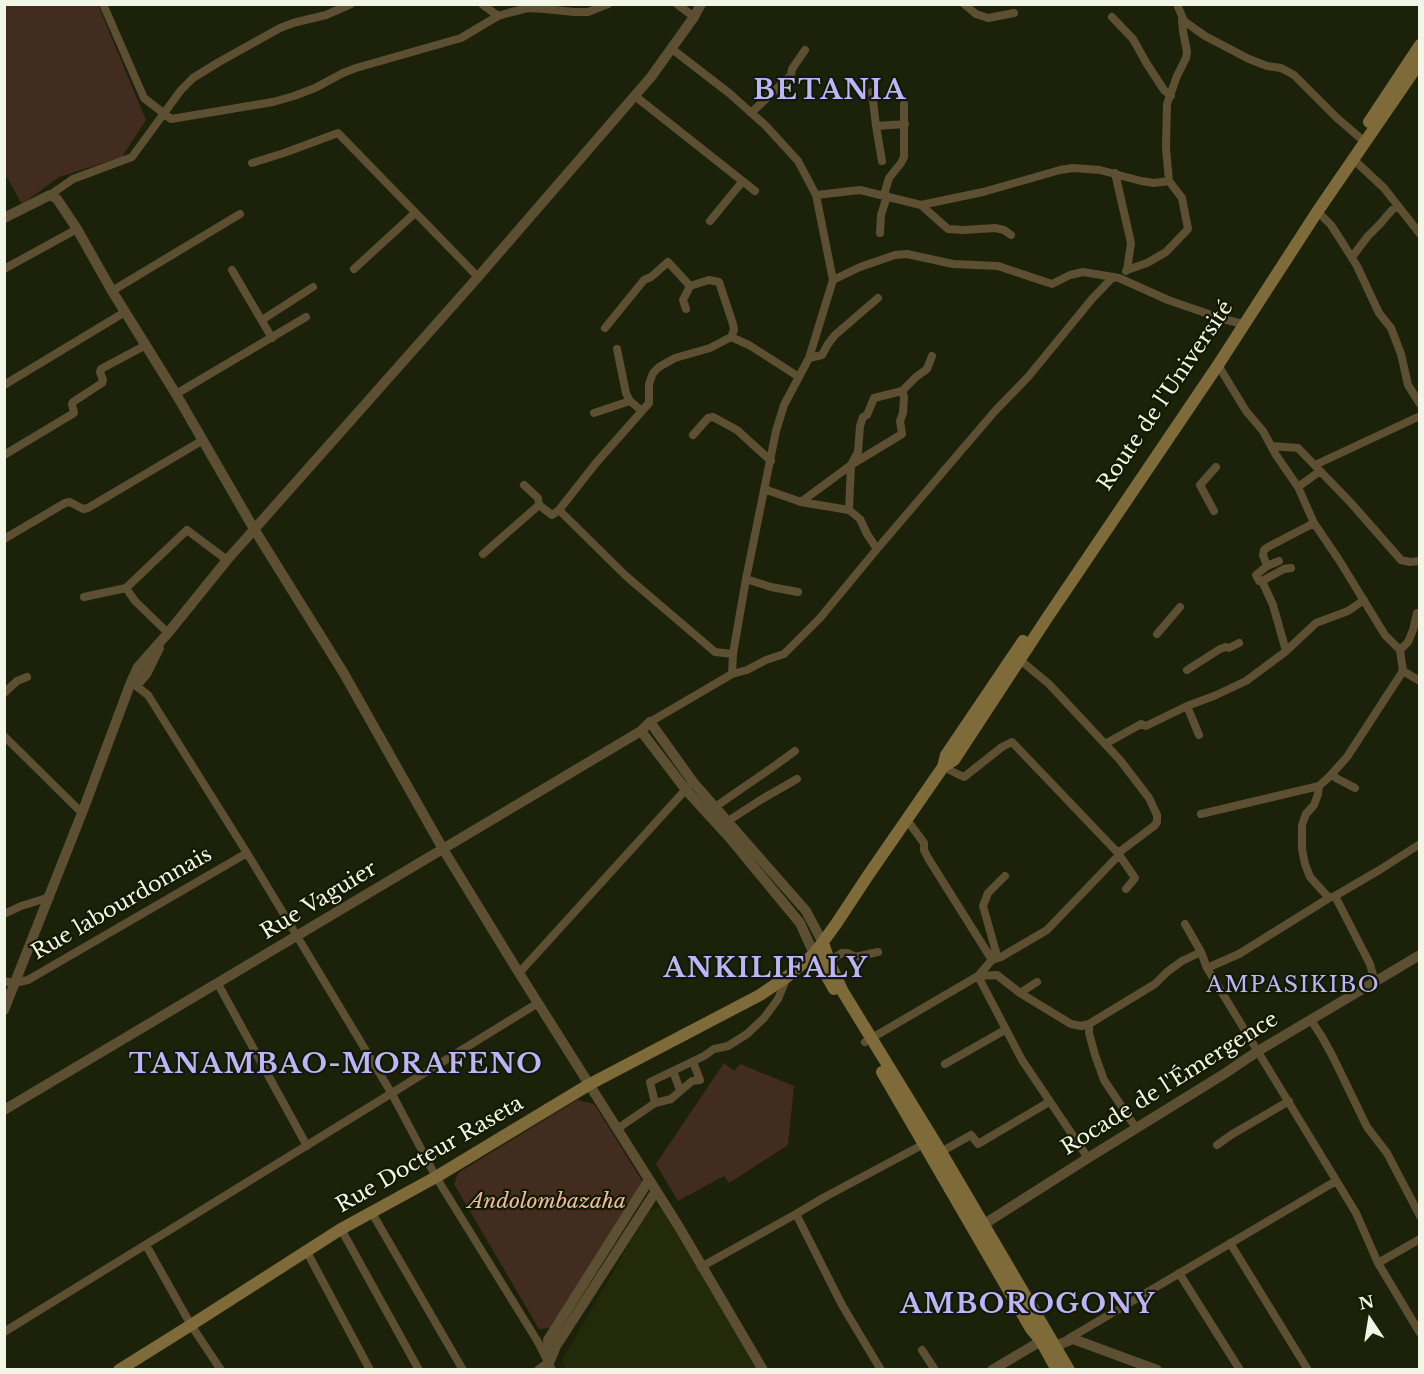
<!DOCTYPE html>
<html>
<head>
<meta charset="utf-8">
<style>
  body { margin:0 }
  #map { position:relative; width:1424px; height:1374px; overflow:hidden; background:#1c2209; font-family:"Libre Baskerville",serif }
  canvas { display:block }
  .frame { position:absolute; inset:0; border:6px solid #f2f6e7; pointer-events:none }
  .north { position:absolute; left:1340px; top:1290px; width:60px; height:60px; -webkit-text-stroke:4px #131902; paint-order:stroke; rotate:348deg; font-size:16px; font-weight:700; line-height:24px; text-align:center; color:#f2f6e7 }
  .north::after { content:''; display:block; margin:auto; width:21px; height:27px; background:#f2f6e7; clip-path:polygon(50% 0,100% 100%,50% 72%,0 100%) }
</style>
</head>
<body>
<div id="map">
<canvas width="1424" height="1374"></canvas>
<div class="frame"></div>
<div class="north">N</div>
</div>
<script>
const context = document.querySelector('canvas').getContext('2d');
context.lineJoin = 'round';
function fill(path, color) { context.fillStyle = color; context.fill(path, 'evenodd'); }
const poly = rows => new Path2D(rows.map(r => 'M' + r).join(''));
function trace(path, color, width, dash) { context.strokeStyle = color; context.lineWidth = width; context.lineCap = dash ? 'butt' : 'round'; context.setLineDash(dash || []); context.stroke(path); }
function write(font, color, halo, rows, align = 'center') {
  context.font = font + ' "Libre Baskerville",serif'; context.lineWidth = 4.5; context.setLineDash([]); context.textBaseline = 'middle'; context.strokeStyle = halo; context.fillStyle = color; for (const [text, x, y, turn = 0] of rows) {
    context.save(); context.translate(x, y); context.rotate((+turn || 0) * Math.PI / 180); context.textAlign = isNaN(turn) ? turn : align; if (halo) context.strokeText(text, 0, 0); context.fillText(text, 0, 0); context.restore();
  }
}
const built = poly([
  [660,1206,758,1369,565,1369,562,1360,647,1213]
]);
const green = poly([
  [4,5,98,5,146,120,122,157,59,177,22,204,5,174],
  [724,1063,734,1071,740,1064,794,1086,788,1145,729,1183,724,1176,678,1201,656,1164],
  [577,1100,594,1104,644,1184,551,1328,539,1329,454,1184,458,1173]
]);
const minor = poly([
  [103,4,144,98,171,119,273,102,294,96,315,88,343,73,356,68,461,38,498,16,508,13,528,8,545,9,574,12,588,12,608,4],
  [482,4,498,16],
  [677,4,694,17],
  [964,4,976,14,988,18,1014,13],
  [1177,4,1184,21,1205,36,1249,59,1267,66,1281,68,1294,75,1337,118,1359,137],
  [1112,17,1133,39,1147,64,1164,90,1171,96],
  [672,49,729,93,765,125,798,161,816,195,833,280,809,358,784,405,776,431,746,579,733,654,732,674],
  [872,92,876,126,882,161],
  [635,96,755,191],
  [751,113,791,75,792,69,805,50],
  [876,126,905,124],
  [1353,159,1384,188,1420,234],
  [252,163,284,153,338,133,478,277],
  [1115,173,1131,243,1127,270,1126,271],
  [50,195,73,179,132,157,181,90,193,78,219,62,280,28,293,23,326,15,351,4],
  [816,195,860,190,921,205,983,192,1060,170,1073,168,1100,170,1141,181,1154,183,1169,181,1166,148,1167,104,1177,76,1186,58,1187,52,1183,31,1182,20],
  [884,195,889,178,901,163,904,157,904,104],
  [921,205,948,229,963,230,995,228,1004,230,1011,235],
  [1317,212,1321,215,1331,225,1342,242,1357,266,1379,313,1391,328,1401,354,1408,385,1420,404],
  [710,221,742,182],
  [880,233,881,215,887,196],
  [1352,257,1368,236,1380,224,1392,210,1398,206],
  [4,269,77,229],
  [354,269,415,213],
  [232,270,272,338],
  [1127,270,1147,263,1166,252,1188,229,1182,198,1169,181],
  [833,280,860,267,895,255,907,254,953,264,998,266,1052,284,1070,275,1083,272,1119,278,1168,300,1223,319,1239,323],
  [112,291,240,214],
  [262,320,313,287],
  [605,328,644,280,651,277,668,262,690,286],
  [731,337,749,345,799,377],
  [617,349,626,393,630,401,642,411],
  [809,358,822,355,828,344,835,335,878,298],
  [1218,365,1246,411,1263,431,1276,455,1298,487,1314,523,1339,560,1385,635,1400,650],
  [4,385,125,312],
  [176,394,306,317],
  [594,413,630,401],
  [693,435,708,418,713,417,737,430,771,461],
  [1272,446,1298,448,1351,503,1401,560,1410,562,1420,561],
  [4,455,74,413,72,404,73,402,102,383,103,380,100,372,101,369,146,345],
  [1315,465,1420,416],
  [524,485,538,498,539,505,552,515,559,510,596,463,649,403,649,384,653,373,659,367,675,358,710,348,731,337,734,330,733,324,719,282,709,280,690,286,683,300,686,309],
  [1298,487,1320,471],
  [764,489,801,502,849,510,860,519,867,534,877,549],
  [801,502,851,465,902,434,900,421,903,413,904,397,902,391,916,377,927,369,932,356],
  [559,510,626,576,715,652,733,654],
  [849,510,851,465,858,452,860,426,863,417,867,415,874,398,902,391],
  [1214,511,1200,485,1216,467],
  [4,539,65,503,70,502,83,509,88,508,203,440],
  [483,554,539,505],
  [1267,566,1263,555,1264,550,1268,547,1314,523],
  [746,579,771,587,798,592],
  [1262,581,1259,581,1256,575,1267,566,1279,561],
  [126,588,135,601,168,633],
  [84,597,126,588,187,530,227,560],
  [1157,634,1180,607],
  [1286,651,1273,605,1262,581,1284,569,1291,568],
  [1020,660,1049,684,1120,760,1149,798,1157,815,1157,822,1154,826,1118,853],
  [1187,670,1220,649,1226,647,1229,648,1239,643],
  [1403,671,1420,681],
  [131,682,148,695,247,853,392,1094,436,1177,538,1342,552,1370],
  [4,693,17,681,27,677],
  [1187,706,1214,696,1246,681,1285,652,1316,623,1348,611,1364,600],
  [650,722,732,674,747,670,766,660,784,654,820,618,877,549,995,411,1028,377,1092,299,1113,277],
  [4,736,82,813],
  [1105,744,1141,724,1146,726,1187,706,1199,735],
  [943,767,964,777,1002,747,1012,742,1118,853,1135,878,1126,889],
  [1332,774,1336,778,1355,788],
  [1319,786,1318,794,1314,805,1306,814,1302,825,1302,849,1305,864,1310,877,1329,898,1335,896,1370,964,1373,975,1373,982],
  [715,807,773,767,795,751],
  [1201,814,1319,786,1329,777,1347,757,1403,671,1400,650,1408,642,1413,630,1417,613],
  [907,820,924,843,924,850,928,858,992,960],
  [728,821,762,799,797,779],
  [1335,896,1381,869,1420,844],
  [4,914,21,906,50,897],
  [1185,924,1201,952,1207,968,1356,1213,1378,1263,1420,1333],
  [989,955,996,952,983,906,988,893,1005,876],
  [829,961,842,953,848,953,855,957,878,952],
  [1207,968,1239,954,1329,898],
  [519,973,688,787],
  [978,976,997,975,1020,993,1071,1024,1081,1026,1089,1024,1155,984,1167,972,1182,961,1201,952],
  [978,976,1022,1060,1088,1158],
  [4,981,14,983,28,980,247,853],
  [218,984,307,1146],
  [1020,993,1037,982],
  [1311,1020,1322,1037,1333,1057,1367,1127,1387,1153,1420,1216],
  [1089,1024,1089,1033,1095,1055,1104,1080,1136,1128],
  [865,1042,978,976,992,960,1001,957,1047,930,1119,855],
  [945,1064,1005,1030],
  [673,1071,680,1090],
  [655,1103,650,1082,704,1056,714,1049,728,1046,747,1034,764,1018,778,999,787,977],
  [617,1129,655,1103,671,1099,692,1081,700,1080,693,1062],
  [1217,1145,1231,1135,1289,1101],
  [941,1152,971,1135,978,1144,1049,1102],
  [372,1213,463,1370],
  [796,1214,842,1305,881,1370],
  [341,1229,419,1370],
  [1230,1243,1308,1370],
  [146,1245,191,1325,221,1370],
  [307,1252,370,1370],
  [1378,1263,1420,1239],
  [701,1267,796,1214,823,1198,924,1144],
  [1179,1273,1240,1370],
  [4,1332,538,1003],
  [1068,1339,1336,1181],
  [922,1350,935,1370]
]);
const tertiary = poly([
  [4,218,50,195,57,199,77,229,112,291,176,394,254,529,343,672,443,849,519,973,679,1227,763,1370],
  [131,682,140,681,146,674,159,648],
  [641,731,686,790,729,837,800,923,814,954],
  [4,1010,82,813,131,682,138,667,168,633,227,560,478,277,651,77,694,17,701,4],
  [4,1110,641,731,650,722,693,782,806,911,823,943],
  [978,1228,1088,1158,1224,1074,1258,1051,1420,955],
  [549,1360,548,1340,649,1180],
  [539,1370,549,1363,556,1346,656,1191],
  [992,1370,1041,1341,1055,1346,1073,1339,1157,1370]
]);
const secondary = poly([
  [1369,122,1420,45],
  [943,767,946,755,1023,641],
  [823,943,831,966,843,992,941,1152,1069,1370],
  [814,954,834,989],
  [882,1072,1031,1329,1041,1341,1057,1370],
  [119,1370,191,1325,341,1229,436,1177,590,1084,760,995,788,976,814,954,836,924,869,874,943,767,954,760,1047,618,1218,365,1317,212,1420,62]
]);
const streetNames = [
  ["Route de l'Université",1166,396,-56],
  ["Rue Vaguier",319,901,-31],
  ["Rue labourdonnais",122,904,-30],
  ["Rocade de l'Émergence",1170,1084,-32],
  ["Rue Docteur Raseta",430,1155,-30]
];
const parkNames = [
  ["Andolombazaha",547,1202]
];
const neighbourhoodNames = [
  ["AMPASIKIBO",1293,986]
];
const districtNames = [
  ["BETANIA",830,91],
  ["ANKILIFALY",766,969],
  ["TANAMBAO-MORAFENO",336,1065],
  ["AMBOROGONY",1028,1305]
];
fill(built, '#232a09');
fill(green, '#422c1f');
trace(minor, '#5c4f32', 8);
trace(tertiary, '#5c4f32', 10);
trace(secondary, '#7f6a3a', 12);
write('21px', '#f2f6e7', '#131902', streetNames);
write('italic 21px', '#eeba9b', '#131902', parkNames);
context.letterSpacing = '1.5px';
write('22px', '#beb4fb', '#131902', neighbourhoodNames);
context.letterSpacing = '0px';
context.letterSpacing = '1.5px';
write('bold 27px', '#beb4fb', '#131902', districtNames);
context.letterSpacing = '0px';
</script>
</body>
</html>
